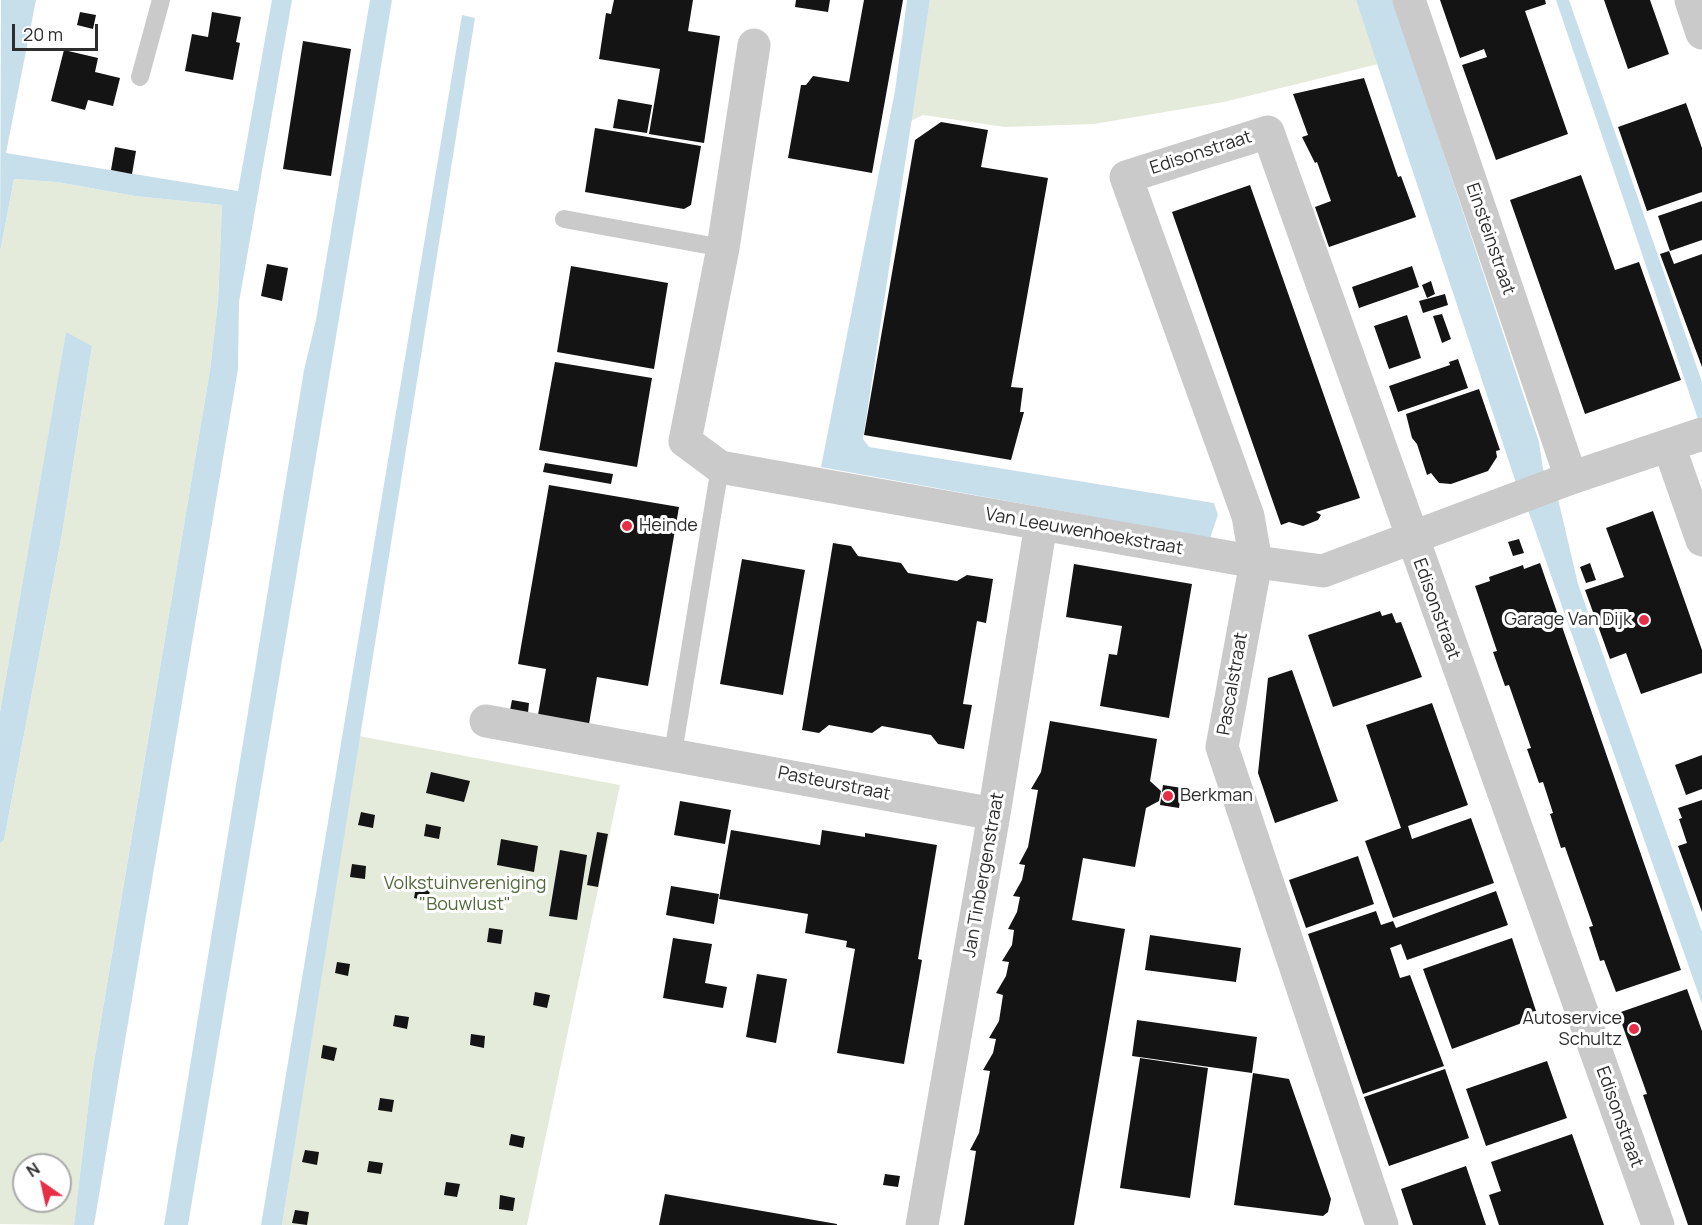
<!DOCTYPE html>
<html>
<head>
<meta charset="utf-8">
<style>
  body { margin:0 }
  #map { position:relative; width:1702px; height:1225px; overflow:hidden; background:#fff; font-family:Manrope,sans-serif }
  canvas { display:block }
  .north { position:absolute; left:12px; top:1153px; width:60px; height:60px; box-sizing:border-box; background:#fff; border:2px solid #ababab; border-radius:50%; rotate:326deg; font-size:16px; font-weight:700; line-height:24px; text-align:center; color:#2d2d2d }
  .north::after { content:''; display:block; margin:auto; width:21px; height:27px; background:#e62e47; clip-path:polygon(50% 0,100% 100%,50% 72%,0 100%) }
  .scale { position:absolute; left:12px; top:24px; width:86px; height:27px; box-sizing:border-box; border:3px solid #2d2d2d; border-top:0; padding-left:8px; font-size:18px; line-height:21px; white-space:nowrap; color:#2d2d2d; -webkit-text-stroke:4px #fff; paint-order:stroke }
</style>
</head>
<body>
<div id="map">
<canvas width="1702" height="1225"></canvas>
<div class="north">N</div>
<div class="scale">20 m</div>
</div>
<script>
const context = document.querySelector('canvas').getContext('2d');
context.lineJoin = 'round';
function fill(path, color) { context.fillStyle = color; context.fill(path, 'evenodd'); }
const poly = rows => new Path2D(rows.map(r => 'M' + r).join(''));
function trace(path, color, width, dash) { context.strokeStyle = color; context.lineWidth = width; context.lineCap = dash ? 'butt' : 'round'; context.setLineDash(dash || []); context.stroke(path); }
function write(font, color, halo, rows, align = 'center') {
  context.font = font + ' Manrope,sans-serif'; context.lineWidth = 6; context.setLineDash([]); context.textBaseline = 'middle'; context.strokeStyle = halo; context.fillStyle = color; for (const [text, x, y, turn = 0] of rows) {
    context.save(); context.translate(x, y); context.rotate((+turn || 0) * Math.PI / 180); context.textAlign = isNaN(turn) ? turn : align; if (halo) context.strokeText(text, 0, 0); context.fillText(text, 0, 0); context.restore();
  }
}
const green = poly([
  [930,0,1356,0,1378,64,1224,102,1094,124,1005,127,923,115,911,121],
  [14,179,57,182,135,196,222,205,218,302,210,370,92,1074,74,1225,0,1224,0,844,4,840,62,534,92,346,66,333,0,712,0,252],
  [24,1165,60,1165,60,1201,24,1201],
  [359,736,620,785,527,1225,282,1225]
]);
const water = poly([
  [1,0,36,0,6,153,238,191,272,0,292,0,239,302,238,369,94,1225,74,1225,92,1074,210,370,218,302,222,205,135,196,57,182,14,179,0,252],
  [370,0,392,0,188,1225,164,1225,304,370,316,320],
  [907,0,930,0,863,439,869,447,1214,503,1218,515,1210,538,821,467,895,91],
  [1356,0,1393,0,1539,442,1543,469,1558,499,1578,584,1702,932,1702,1004,1528,510,1515,480],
  [1556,0,1569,0,1702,382,1702,431],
  [462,15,475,18,282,1225,261,1225],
  [66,332,92,346,62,534,4,840,0,844,0,712]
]);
const building = poly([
  [614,0,693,0,688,31,720,36,704,143,649,134,660,69,599,59,606,13,611,14],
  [796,0,830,0,828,12,795,7],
  [864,0,903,0,872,173,788,158,801,85,806,85,813,76,849,82],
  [1440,0,1545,0,1546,4,1525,11,1568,134,1496,160,1462,65,1487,57,1484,49,1460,58],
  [1604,0,1650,0,1669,54,1628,69],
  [80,12,96,15,93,29,77,25],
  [212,12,241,17,236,42,240,43,233,80,185,71,192,34,208,37],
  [303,41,351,49,331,176,283,169],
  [64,50,98,58,95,72,120,78,113,106,88,100,85,110,51,101],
  [1364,78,1398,177,1401,176,1416,217,1329,247,1315,207,1331,201,1317,162,1315,163,1302,137,1308,135,1293,94],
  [618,99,652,105,647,133,613,128],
  [1686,103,1702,148,1702,192,1647,211,1618,127],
  [941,122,988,130,981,167,1048,178,1011,387,1023,388,1020,412,1024,412,1011,460,864,435,915,140],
  [595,128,701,146,691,205,684,209,585,192],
  [115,147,136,151,132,174,111,170],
  [1581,175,1615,270,1639,262,1681,380,1585,414,1510,200],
  [1250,185,1360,498,1316,512,1321,515,1318,520,1303,526,1289,522,1281,525,1172,212],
  [1702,201,1702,240,1670,251,1658,216],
  [1669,251,1674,264,1702,254,1702,367,1660,254],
  [267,264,288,268,282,301,261,296],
  [571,266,668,283,654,369,557,352],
  [1412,266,1419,287,1359,308,1352,287],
  [1431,281,1435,294,1427,298,1422,285],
  [1445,294,1448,305,1423,313,1419,301],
  [1442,314,1451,339,1442,343,1433,316],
  [1407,315,1421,358,1389,369,1374,326],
  [1458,359,1468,388,1398,412,1389,386,1450,365,1449,362],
  [555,362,652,378,637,467,539,450],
  [1479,389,1500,450,1496,451,1497,457,1488,471,1451,484,1439,483,1431,473,1427,475,1417,444,1412,438,1406,414],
  [545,463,613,474,611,484,543,472],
  [549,485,679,507,648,686,597,677,589,724,538,715,546,669,518,664],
  [1653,511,1702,650,1702,673,1641,694,1626,653,1610,659,1585,590,1624,577,1606,528],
  [1519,539,1524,553,1513,556,1508,542],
  [833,543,851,546,858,556,901,563,908,573,957,581,967,575,993,579,986,623,977,621,963,704,972,705,964,749,938,744,931,735,882,726,872,733,829,725,819,733,802,730],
  [742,559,805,570,783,695,720,684],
  [1540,563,1681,970,1616,992,1604,960,1600,961,1589,927,1593,926,1565,847,1561,848,1550,814,1553,813,1543,782,1539,783,1527,749,1531,748,1509,685,1505,686,1493,652,1497,651,1475,586,1490,581,1489,577,1523,565,1524,569],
  [1590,563,1596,580,1586,583,1580,567],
  [1074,564,1192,584,1169,718,1100,706,1109,654,1117,655,1122,626,1066,617],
  [1380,611,1382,616,1392,613,1396,623,1401,622,1422,677,1333,707,1308,635],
  [1292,670,1338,801,1275,823,1258,773,1268,678],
  [512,700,529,703,528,713,510,710],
  [1432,703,1468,805,1408,826,1412,839,1471,818,1494,883,1393,918,1365,841,1401,828,1366,725],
  [1050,721,1157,739,1150,781,1161,791,1159,801,1146,808,1135,867,1083,858,1072,920,1125,929,1074,1225,964,1225,976,1151,970,1150,979,1133,990,1071,983,1070,993,1053,996,1039,989,1038,999,1021,1003,995,996,993,1006,976,1009,962,1002,961,1012,945,1014,930,1008,929,1017,912,1020,897,1013,896,1022,880,1025,865,1019,864,1028,847,1038,790,1031,789,1041,772],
  [1702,755,1702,789,1686,795,1675,765],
  [431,772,470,781,464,802,426,793],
  [1163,785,1182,788,1179,808,1160,805],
  [1702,800,1702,912,1678,846,1687,843,1679,819,1682,818,1678,808],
  [680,801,731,810,725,844,674,835],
  [361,812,375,815,373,828,358,825],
  [426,824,441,827,439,839,424,836],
  [731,830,820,845,822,830,865,837,865,833,937,845,918,959,922,960,904,1064,837,1053,855,949,846,947,847,941,805,933,808,914,719,899],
  [597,832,608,834,598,887,587,885],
  [501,839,538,846,534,872,497,865],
  [560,850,587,855,577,920,549,916],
  [1358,856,1374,904,1306,928,1289,880],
  [352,864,366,866,365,879,350,877],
  [671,886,719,894,714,924,666,915],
  [416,887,430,890,428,901,414,898],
  [1496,891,1508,925,1407,960,1401,944,1390,948,1400,978,1410,975,1444,1066,1363,1094,1308,934,1376,911,1381,925,1393,921,1396,928],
  [489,928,503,930,501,944,487,942],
  [1150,935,1241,948,1236,982,1145,970],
  [673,938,712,944,705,983,727,987,723,1008,663,998],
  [1512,938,1538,1017,1452,1049,1423,969],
  [337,962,350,964,348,976,335,973],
  [757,974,787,979,776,1043,746,1037],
  [1687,989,1702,1031,1702,1225,1688,1225,1643,1095,1647,1094,1618,1013],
  [535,992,550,995,547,1008,533,1005],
  [395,1015,409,1017,407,1029,393,1026],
  [1137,1020,1257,1037,1252,1073,1132,1056],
  [471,1034,485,1036,484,1048,470,1045],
  [323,1045,337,1048,334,1061,321,1058],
  [1140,1058,1208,1068,1190,1198,1120,1188],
  [1547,1061,1567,1118,1486,1146,1466,1089],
  [1445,1069,1469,1138,1389,1166,1364,1097],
  [1253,1073,1289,1079,1331,1199,1328,1212,1323,1216,1234,1205],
  [380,1098,394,1100,392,1112,378,1110],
  [511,1134,525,1137,523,1148,509,1145],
  [1572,1134,1604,1225,1499,1225,1489,1195,1501,1191,1491,1162],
  [305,1150,319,1152,317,1165,302,1162],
  [369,1161,383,1163,381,1174,367,1172],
  [1466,1166,1486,1225,1413,1225,1401,1189],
  [885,1174,900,1176,898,1187,883,1185],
  [446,1182,460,1184,457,1197,444,1195],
  [665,1194,837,1224,837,1225,659,1225],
  [500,1195,515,1198,513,1211,499,1209],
  [295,1210,309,1212,307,1225,292,1223]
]);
const lane = poly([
  [140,77,161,0],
  [564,219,723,248],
  [673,753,720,467]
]);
const street = poly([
  [1409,0,1571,478],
  [1691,0,1702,33],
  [754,45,723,248,685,441,720,467,1256,562,1323,571,1571,478,1702,434],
  [1669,446,1702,540],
  [486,721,994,814],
  [922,1225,994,814,1041,524],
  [1382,1225,1222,747,1256,562,1248,516,1126,177,1268,132,1658,1225]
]);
const markers = [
  [627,526,6,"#e62e47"],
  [1644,620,6,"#e62e47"],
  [1168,796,6,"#e62e47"],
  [1634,1029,6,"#e62e47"]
];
const streetNames = [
  ["Edisonstraat",1201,153,-18],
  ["Einsteinstraat",1490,239,71],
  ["Van Leeuwenhoekstraat",1084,532,10],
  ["Edisonstraat",1436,609,70],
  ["Pascalstraat",1233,684,-80],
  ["Pasteurstraat",834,784,11],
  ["Jan Tinbergenstraat",984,875,-80],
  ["Edisonstraat",1619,1117,70]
];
const poiNames = [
  ["Heinde",639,526],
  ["Garage Van Dijk",1632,620,"right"],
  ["Berkman",1180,796],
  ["Autoservice",1622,1019,"right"],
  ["Schultz",1622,1040,"right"]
];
const parkNames = [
  ["Volkstuinvereniging",465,884],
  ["\"Bouwlust\"",465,905]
];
fill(green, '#e5ebdb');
fill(water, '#c7dfeb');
fill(building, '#141414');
trace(lane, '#cacaca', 18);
trace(street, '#cacaca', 33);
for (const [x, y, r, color] of markers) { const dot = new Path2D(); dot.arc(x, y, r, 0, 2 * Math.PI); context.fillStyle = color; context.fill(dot); trace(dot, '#fff', 2); }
write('18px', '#2d2d2d', '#fff', streetNames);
write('18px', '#2d2d2d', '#fff', poiNames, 'left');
write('18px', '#53693b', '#fff', parkNames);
</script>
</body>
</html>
